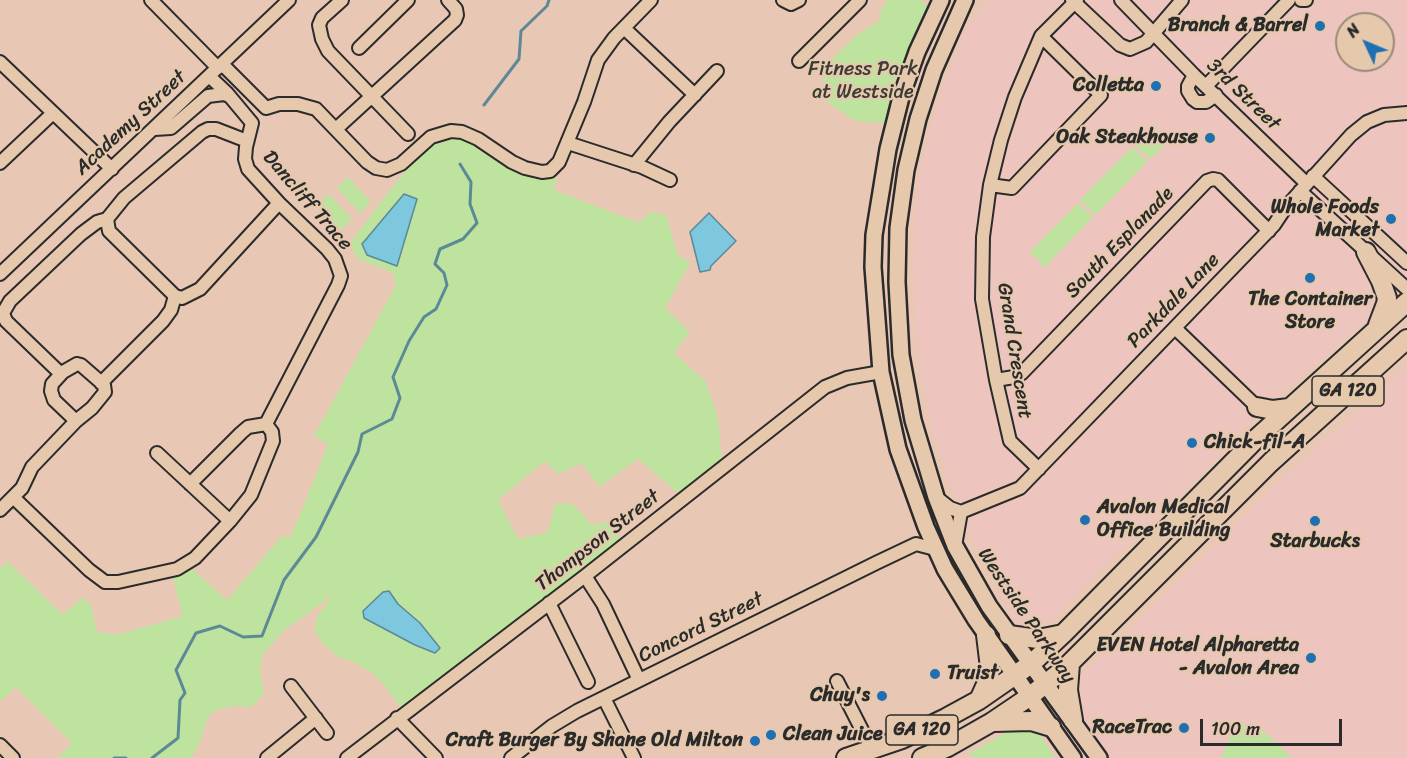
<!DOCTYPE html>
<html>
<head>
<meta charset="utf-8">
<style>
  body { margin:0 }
  #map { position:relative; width:1407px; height:758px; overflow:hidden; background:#e9c7b5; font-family:Sriracha,sans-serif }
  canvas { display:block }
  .north { position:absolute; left:1335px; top:12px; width:60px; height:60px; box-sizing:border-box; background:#e6c9ad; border:2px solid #9b8a79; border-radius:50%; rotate:314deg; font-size:16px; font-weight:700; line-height:24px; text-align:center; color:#2b2b2b }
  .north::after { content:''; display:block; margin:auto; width:21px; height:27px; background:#1f6fb2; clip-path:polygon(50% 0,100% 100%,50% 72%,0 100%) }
  .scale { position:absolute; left:1200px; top:719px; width:142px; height:27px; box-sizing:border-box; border:3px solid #2b2b2b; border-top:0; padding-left:8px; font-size:18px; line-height:21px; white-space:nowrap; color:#2b2b2b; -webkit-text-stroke:4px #e6c9ad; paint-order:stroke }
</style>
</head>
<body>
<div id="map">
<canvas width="1407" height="758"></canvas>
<div class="north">N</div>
<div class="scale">100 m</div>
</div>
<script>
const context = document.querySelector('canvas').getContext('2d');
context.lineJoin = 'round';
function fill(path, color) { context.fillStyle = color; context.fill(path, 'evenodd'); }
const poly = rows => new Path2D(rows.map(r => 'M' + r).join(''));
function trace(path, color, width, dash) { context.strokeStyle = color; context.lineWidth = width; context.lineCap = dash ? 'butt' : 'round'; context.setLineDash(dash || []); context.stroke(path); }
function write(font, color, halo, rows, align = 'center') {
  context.font = font + ' Sriracha,sans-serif'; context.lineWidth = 4.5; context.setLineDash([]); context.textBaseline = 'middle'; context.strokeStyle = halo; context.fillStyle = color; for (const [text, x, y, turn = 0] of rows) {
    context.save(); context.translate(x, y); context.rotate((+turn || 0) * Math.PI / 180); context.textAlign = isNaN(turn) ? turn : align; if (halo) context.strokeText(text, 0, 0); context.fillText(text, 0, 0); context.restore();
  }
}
const built = poly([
  [988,0,1407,0,1407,286,1269,403,1141,534,1100,568,1058,614,1043,625,1020,623,1011,615,967,528,944,469,929,413,918,356,913,262,915,212,920,174,931,127,953,60,964,33],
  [1347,24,1383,24,1383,60,1347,60],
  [1407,367,1407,758,967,758,1041,717,1279,482]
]);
const green = poly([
  [888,0,920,0,932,8,888,123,855,121,826,101,823,90,823,78,834,57,858,34,879,21,881,10],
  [1153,123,1158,131,1171,140,1150,159,1134,145],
  [461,138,475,146,487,156,540,180,557,176,554,190,640,223,650,212,666,215,678,255,690,263,665,308,690,332,674,353,706,382,718,418,722,462,680,495,638,459,599,487,582,463,558,474,545,461,498,500,518,539,548,532,555,504,572,503,592,525,606,522,621,540,505,631,507,634,401,708,385,686,371,672,353,662,340,658,323,644,314,630,317,616,327,604,329,590,325,601,286,629,263,654,260,670,264,692,260,699,251,707,232,706,214,711,207,719,201,740,191,758,58,758,72,743,16,687,0,702,0,569,7,561,63,615,83,597,91,605,97,632,116,635,183,616,173,578,192,569,227,600,282,536,291,537,328,444,314,436,396,285,393,273,358,259,349,244,418,154,438,143],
  [1132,147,1147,162,1095,215,1080,200],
  [348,177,371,202,360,213,337,188],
  [329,194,352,219,341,230,318,205],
  [1078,203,1093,217,1044,268,1039,260,1029,253],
  [1236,723,1257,725,1292,758,1221,758],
  [1027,728,1042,737,1056,758,974,758,969,753,1011,730]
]);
const water = poly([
  [404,194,417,199,397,266,367,255,362,244,404,194],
  [709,213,736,241,711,266,710,270,700,272,690,232,709,213],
  [389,591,398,604,420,623,440,648,435,653,415,645,364,618,363,611,383,592,389,591]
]);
const stream = poly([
  [484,105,519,59,521,31,547,6,549,0],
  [114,758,126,758],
  [152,758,178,738,180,700,185,693,176,670,196,633,220,626,243,637,262,636,284,580,316,537,358,452,362,434,392,419,400,398,393,377,409,341,424,317,436,309,447,285,444,273,435,264,440,249,463,239,477,223,470,204,471,182,460,164]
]);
const minor = poly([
  [151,0,218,68],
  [342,0,322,18,319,25,322,39,328,51,408,134],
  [783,0,791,4,799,0],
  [1072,0,1120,45,1130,49,1146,42,1182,0],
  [1121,0,1194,75,1306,183],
  [1301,0,1306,0],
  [624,28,695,95],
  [359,48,408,0],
  [799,61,860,0],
  [0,62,112,169],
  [222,64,266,108,279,104,298,104,316,109,367,162,376,168,387,170,401,164,431,137,451,131,462,132,478,139,512,162,525,168,542,172,550,171,559,162,584,102,598,60,614,38,651,0],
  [1194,75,1188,86,1188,91,1193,99,1197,102,1206,102,1216,95],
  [1206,86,1289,0],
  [155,129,171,128,208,96,224,94,229,96],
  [336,129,455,20,457,15,456,9,448,0],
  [247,141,216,129,208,129,202,132,124,198,107,219,109,231,175,296,182,298,200,289,279,203],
  [568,143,642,167,670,180],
  [0,163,53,113],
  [634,165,669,122,717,71],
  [1313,176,1407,263],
  [990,185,1012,188,1101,95,1041,36],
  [1300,191,1407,289],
  [0,274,289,0],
  [1175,328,1257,407],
  [77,364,81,365,104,385,105,392,92,408,76,421,54,400,51,391,52,384,63,372,77,364],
  [61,374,6,321,3,313,10,301,81,234,97,222,107,219],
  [996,380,1014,377,1022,373,1207,181,1213,179,1218,180,1269,231],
  [101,383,163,321,171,310,175,296],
  [157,453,230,521],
  [1039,469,1010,441,996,380,982,299,983,237,990,185,1001,140,1015,97,1041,36,1077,0],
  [190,484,241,433,248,427,266,424,338,285,341,276,335,259,327,249,279,203,248,169,245,159,246,147,252,123,227,93,209,76],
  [936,497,950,508,961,512,1020,488,1274,225,1286,207,1351,135,1367,122,1384,115,1407,113],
  [14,498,89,570,105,582,118,582,177,569,195,558,230,521,251,495,273,441,272,432,266,424],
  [0,510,22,488,32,467,76,421],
  [955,546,961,512],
  [585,576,603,604,639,680],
  [549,603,588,682],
  [837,681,866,738,879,747],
  [291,686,327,733],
  [604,698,634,758],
  [397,718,436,758],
  [0,745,13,758],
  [267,758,316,718],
  [347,758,585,576,825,387,847,378,881,372],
  [511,758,552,726,577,711,876,563,916,544,935,549]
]);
const major = poly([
  [941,0,917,52,901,97,888,149,874,235,873,267,881,372,898,449,926,527,945,569,976,620,1073,758],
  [965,0,934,70,918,119,906,170,898,228,897,282,901,355,913,420,936,497,955,546,989,606,1099,758]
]);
const highway = poly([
  [1366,252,1381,281,1387,298,1386,304,1378,325],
  [1257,407,1273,410,1289,408],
  [1009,635,1038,639,1063,634],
  [1070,664,1068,690,1073,720],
  [979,700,989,678,990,668,986,635],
  [994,722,1031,721,1051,727],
  [846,758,902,739,946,718,979,700,1031,664,1064,633,1257,438,1407,302],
  [922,758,948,747,992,722,1029,697,1064,669,1271,462,1407,339]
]);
const markers = [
  [1320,26,6,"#1f6fb2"],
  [1156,86,6,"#1f6fb2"],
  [1210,138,6,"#1f6fb2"],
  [1391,219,6,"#1f6fb2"],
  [1310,278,6,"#1f6fb2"],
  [1192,443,6,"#1f6fb2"],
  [1085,520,6,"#1f6fb2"],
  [1315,521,6,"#1f6fb2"],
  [1311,658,6,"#1f6fb2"],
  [935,674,6,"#1f6fb2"],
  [882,696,6,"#1f6fb2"],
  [1184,728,6,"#1f6fb2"],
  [771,735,6,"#1f6fb2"],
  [755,741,6,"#1f6fb2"]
];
const shields = [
  [1348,391,72],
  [922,730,72]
];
const shieldNames = [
  ["GA 120",1348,391],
  ["GA 120",922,730]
];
const poiNames = [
  ["Branch & Barrel",1308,26],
  ["Colletta",1144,86],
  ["Oak Steakhouse",1198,138],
  ["Whole Foods",1379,208],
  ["Market",1379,231],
  ["The Container",1310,300,"center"],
  ["Store",1310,323,"center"],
  ["Chick-fil-A",1204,443,"left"],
  ["Avalon Medical",1097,508,"left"],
  ["Office Building",1097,531,"left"],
  ["Starbucks",1315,542,"center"],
  ["EVEN Hotel Alpharetta",1299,646],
  ["- Avalon Area",1299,669],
  ["Truist",947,674,"left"],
  ["Chuy's",870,696],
  ["RaceTrac",1172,728],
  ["Clean Juice",783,735,"left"],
  ["Craft Burger By Shane Old Milton",743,741]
];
const parkNames = [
  ["Fitness Park",863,70],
  ["at Westside",863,93]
];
const streetNames = [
  ["3rd Street",1243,95,44],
  ["Academy Street",131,123,-43],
  ["Dancliff Trace",307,201,49],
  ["South Esplanade",1120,243,-46],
  ["Parkdale Lane",1174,301,-46],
  ["Grand Crescent",1014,351,81],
  ["Thompson Street",598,541,-38],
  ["Westside Parkway",1026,616,56],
  ["Concord Street",701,628,-26]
];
fill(built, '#edc4be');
fill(green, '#bee39e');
fill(water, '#7dc8de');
trace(water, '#5c8996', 1.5);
trace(stream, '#5c8996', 3);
trace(minor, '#2b2b2b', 16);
trace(major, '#2b2b2b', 20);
trace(highway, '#2b2b2b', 22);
trace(minor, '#e6c9ad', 12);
trace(major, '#e6c9ad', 15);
trace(highway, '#e6c9ad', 18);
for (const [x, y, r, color] of markers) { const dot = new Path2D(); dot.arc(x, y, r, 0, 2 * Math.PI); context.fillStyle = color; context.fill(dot); trace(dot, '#e6c9ad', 2); }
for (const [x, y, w] of shields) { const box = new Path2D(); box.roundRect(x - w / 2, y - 15, w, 30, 4.5); context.fillStyle = '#e6c9ad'; context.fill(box); trace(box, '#2b2b2b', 1.5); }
write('bold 18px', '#2b2b2b', null, shieldNames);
write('bold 20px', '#2b2b2b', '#e6c9ad', poiNames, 'right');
write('20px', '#3a3d36', '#e6c9ad', parkNames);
write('20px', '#2b2b2b', '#e6c9ad', streetNames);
</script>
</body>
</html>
